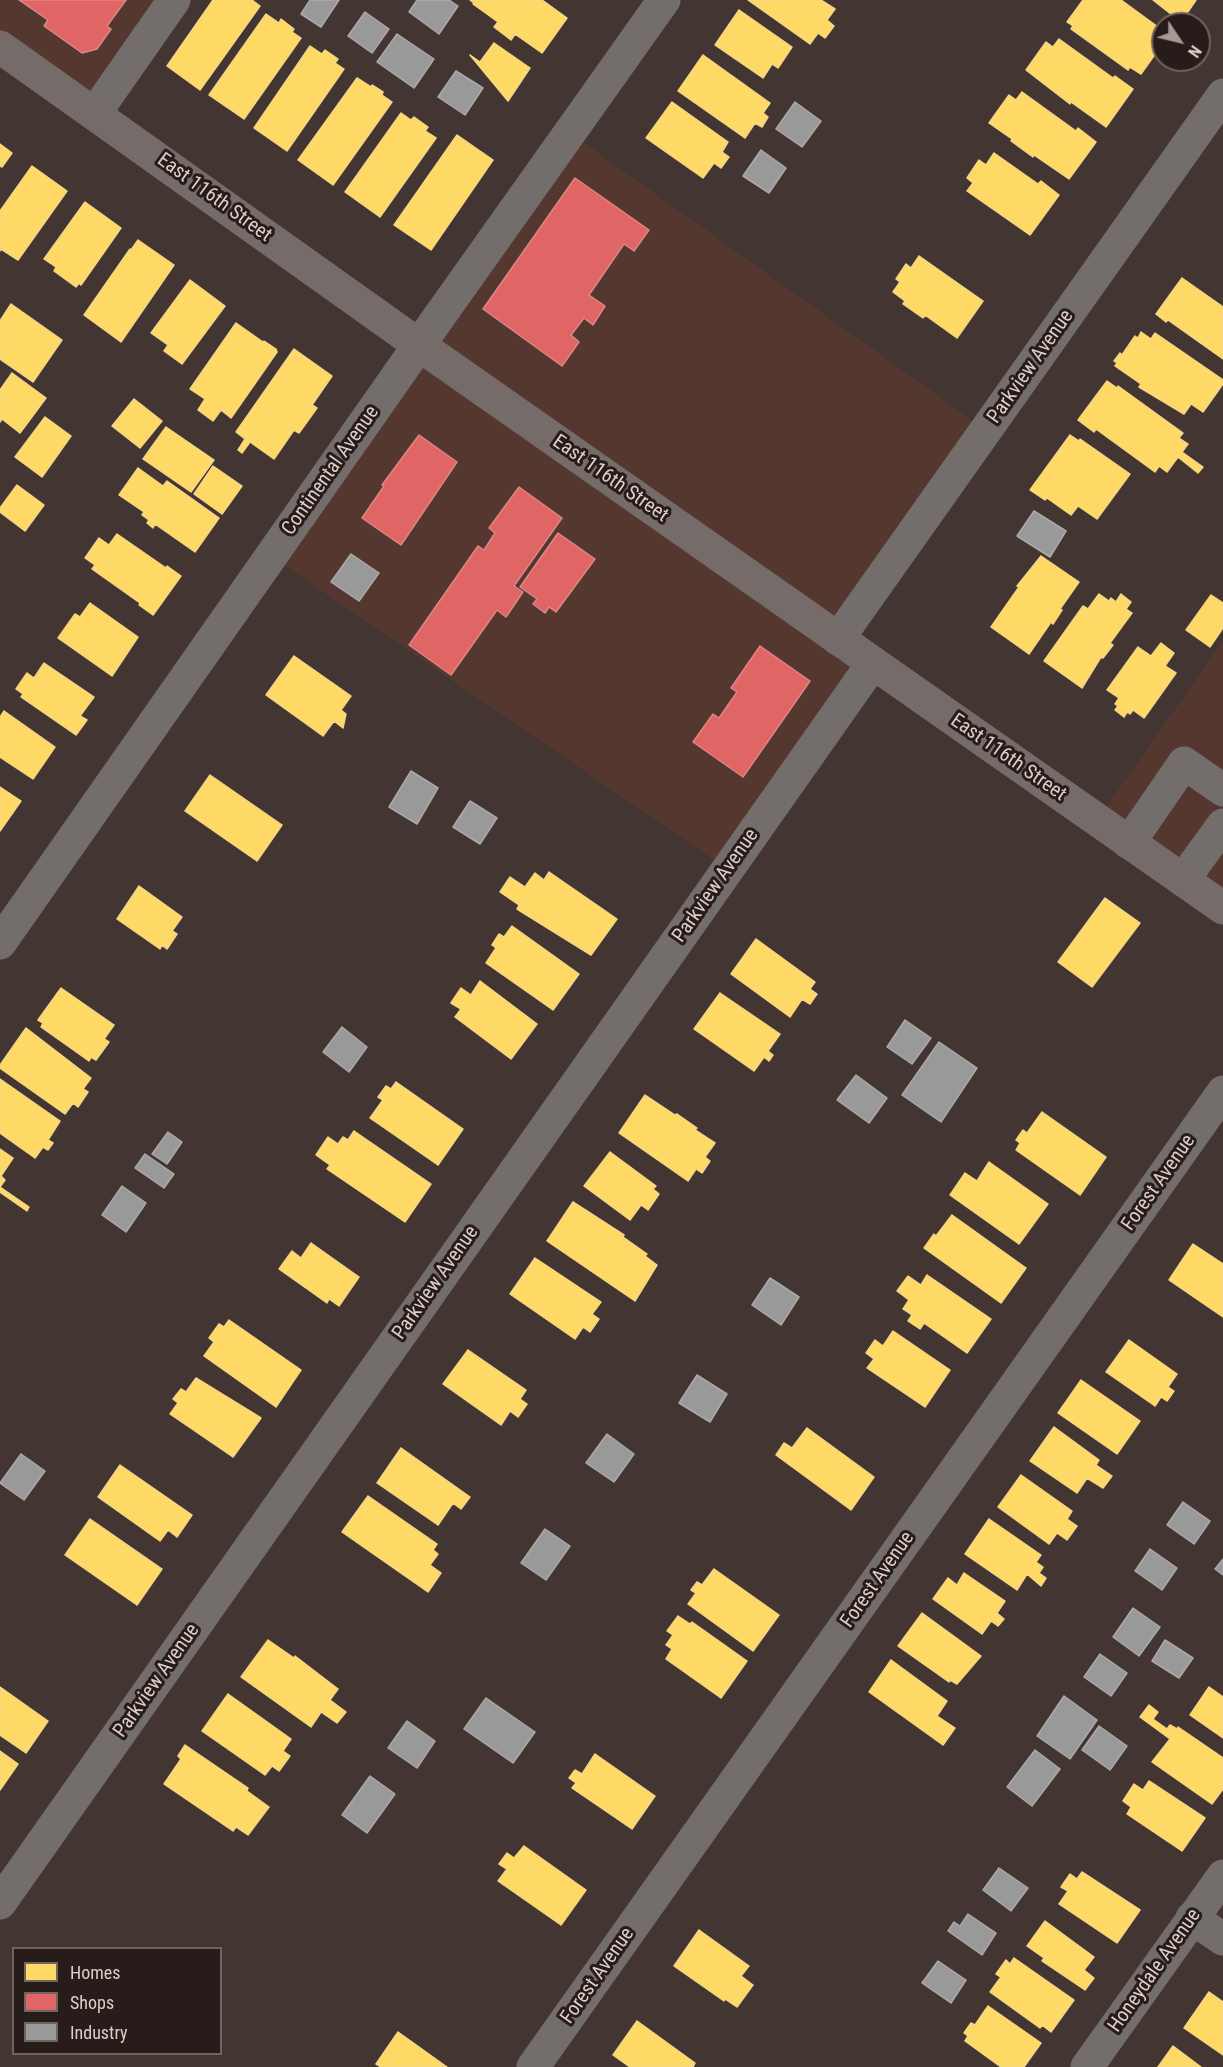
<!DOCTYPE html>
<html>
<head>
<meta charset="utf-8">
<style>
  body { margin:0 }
  #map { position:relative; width:1223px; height:2067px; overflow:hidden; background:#423532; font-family:"Roboto Condensed",sans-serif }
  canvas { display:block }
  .legend { position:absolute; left:12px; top:1947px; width:210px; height:108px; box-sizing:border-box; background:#271c19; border:2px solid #706360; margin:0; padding:8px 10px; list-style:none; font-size:18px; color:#ddceca }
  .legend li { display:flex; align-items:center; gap:12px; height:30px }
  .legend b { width:30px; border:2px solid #706360 }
  .north { position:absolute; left:1151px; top:12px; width:60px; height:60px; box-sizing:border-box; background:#271c19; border:2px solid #706360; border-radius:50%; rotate:125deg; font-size:16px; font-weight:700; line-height:24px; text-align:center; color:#ddceca }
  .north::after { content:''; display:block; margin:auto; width:21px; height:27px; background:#a79895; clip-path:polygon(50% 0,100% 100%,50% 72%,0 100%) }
</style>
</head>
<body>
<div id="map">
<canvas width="1223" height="2067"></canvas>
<ul class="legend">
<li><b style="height:16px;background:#ffd966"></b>Homes</li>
<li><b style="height:16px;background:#e06666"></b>Shops</li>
<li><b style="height:16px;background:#999"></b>Industry</li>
</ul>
<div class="north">N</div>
</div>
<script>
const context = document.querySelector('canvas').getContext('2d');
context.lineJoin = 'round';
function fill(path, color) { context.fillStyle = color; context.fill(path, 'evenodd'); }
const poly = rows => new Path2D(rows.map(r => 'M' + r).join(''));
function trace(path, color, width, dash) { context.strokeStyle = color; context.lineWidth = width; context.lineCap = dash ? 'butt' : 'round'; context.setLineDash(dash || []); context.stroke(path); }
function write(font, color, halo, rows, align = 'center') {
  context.font = font + ' "Roboto Condensed",sans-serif'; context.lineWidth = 6; context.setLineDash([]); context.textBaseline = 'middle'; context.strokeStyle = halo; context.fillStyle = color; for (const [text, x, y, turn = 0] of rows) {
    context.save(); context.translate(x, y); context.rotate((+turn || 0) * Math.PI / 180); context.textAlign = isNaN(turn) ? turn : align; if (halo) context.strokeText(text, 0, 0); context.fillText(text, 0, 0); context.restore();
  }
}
const built = poly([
  [0,0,174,0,95,113,0,47],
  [570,133,986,430,839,638,873,663,727,869,271,556],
  [1223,641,1223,908,1097,820]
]);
const homes = poly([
  [213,0,252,0,260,6,200,90,167,66,213,0],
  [470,0,542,0,567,18,542,53,515,34,511,40,494,27,498,22,473,4,474,3,470,0],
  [748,0,821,0,835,9,827,20,834,26,825,38,818,33,810,44,748,0],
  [1083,0,1121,0,1158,27,1157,29,1163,33,1163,43,1141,74,1130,67,1128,70,1071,29,1073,26,1067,22,1083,0],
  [1153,0,1196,0,1181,22,1153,0],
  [739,10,792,47,778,68,772,64,763,78,715,45,739,10],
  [266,14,279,23,281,19,294,29,292,32,301,38,244,119,209,95,266,14],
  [1059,39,1113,78,1115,76,1133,89,1106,127,1071,102,1070,104,1026,70,1046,42,1053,47,1059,39],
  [494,43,530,68,508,101,470,55,480,62,494,43],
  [310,46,322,54,325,50,338,59,335,63,344,69,287,151,254,128,310,46],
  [703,55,770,103,763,113,768,117,762,127,755,123,745,138,678,91,703,55],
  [357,78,371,87,372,85,383,92,382,95,392,102,333,185,298,160,357,78],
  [1022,92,1076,131,1078,128,1096,142,1069,179,1034,155,1033,157,1011,141,1012,139,989,123,1009,95,1016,100,1022,92],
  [672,102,728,142,722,152,729,157,721,168,714,163,703,178,646,138,672,102],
  [401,113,411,120,414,117,428,127,425,131,436,138,380,217,345,192,401,113],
  [457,135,493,160,431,250,394,225,457,135],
  [0,144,12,153,2,167,0,166,0,144],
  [994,153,1038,184,1041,181,1059,195,1030,235,967,191,973,183,967,178,979,160,986,165,994,153],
  [32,166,67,191,18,260,1,249,0,251,0,211,32,166],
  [85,202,121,228,81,285,79,283,76,287,54,271,56,267,44,259,85,202],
  [138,240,174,265,121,342,84,315,130,249,131,250,138,240],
  [919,256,983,301,957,338,925,315,923,318,903,304,905,301,893,292,900,282,896,279,906,264,911,268,919,256],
  [1182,278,1223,307,1223,359,1168,320,1166,322,1156,314,1182,278],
  [190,280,225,306,182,364,164,351,168,345,151,333,190,280],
  [11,304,62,340,33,382,0,359,0,321,11,304],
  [236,323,263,342,264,341,276,349,277,352,231,418,221,410,213,421,198,410,205,399,190,389,236,323],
  [1141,332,1151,339,1155,333,1223,380,1223,384,1203,412,1191,404,1184,414,1139,387,1141,384,1115,366,1117,363,1114,361,1120,353,1122,355,1135,336,1138,338,1141,332],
  [294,349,332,376,312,405,317,408,299,433,294,430,274,459,250,442,242,453,238,450,245,439,236,432,294,349],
  [12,373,46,398,20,433,2,419,0,422,0,390,12,373],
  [1107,381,1117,388,1118,386,1183,433,1179,438,1188,444,1182,452,1203,467,1198,473,1178,457,1167,472,1159,466,1155,472,1096,429,1094,432,1078,420,1107,381],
  [134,399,162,421,140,448,112,426,134,399],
  [45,417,71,436,42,477,15,457,45,417],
  [166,427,214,460,191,492,143,459,166,427],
  [1070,435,1079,441,1080,439,1130,474,1097,519,1078,506,1071,515,1047,498,1045,500,1030,490,1070,435],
  [213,466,242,486,222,514,194,494,213,466],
  [138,468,163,486,167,481,219,518,195,552,155,524,153,528,147,523,149,520,142,515,144,512,119,495,138,468],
  [17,485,44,505,25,531,0,512,0,508,17,485],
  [117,534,166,568,167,566,181,576,153,615,139,605,140,603,92,569,95,565,85,558,99,538,109,545,117,534],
  [1041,556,1079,582,1060,609,1062,610,1053,624,1051,622,1029,654,991,627,1019,587,1017,586,1041,556],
  [1099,594,1109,601,1111,598,1116,602,1121,594,1131,602,1126,609,1132,613,1110,643,1113,645,1103,658,1101,657,1082,688,1044,661,1083,606,1088,609,1099,594],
  [1211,595,1223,603,1223,628,1210,647,1186,630,1211,595],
  [90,603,138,637,112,676,58,638,75,614,80,617,90,603],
  [1161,643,1174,653,1165,666,1176,673,1144,718,1133,710,1130,714,1127,712,1124,717,1115,710,1118,706,1115,704,1119,698,1107,690,1138,647,1151,656,1161,643],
  [294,656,351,696,341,710,346,714,343,728,334,721,323,736,266,695,294,656],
  [44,663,94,697,80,716,87,720,76,735,21,697,23,694,16,689,27,673,34,678,44,663],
  [4,711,55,747,33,779,0,757,0,717,4,711],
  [210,775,282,825,257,861,185,811,210,775],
  [0,787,21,801,0,831,0,787],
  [549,872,617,919,591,955,517,909,519,905,500,892,510,877,525,887,535,873,544,880,549,872],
  [139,886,182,917,172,931,177,934,167,949,162,945,160,949,117,919,139,886],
  [1105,898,1140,923,1092,987,1058,962,1105,898],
  [512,926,579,974,553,1010,486,963,496,948,492,945,499,934,504,937,512,926],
  [756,939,815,982,810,989,817,994,810,1004,802,999,790,1017,731,974,756,939],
  [480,981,537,1024,511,1059,455,1017,461,1009,451,1003,461,988,471,995,480,981],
  [61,988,114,1025,104,1039,109,1042,96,1060,91,1057,89,1061,41,1027,43,1023,38,1020,61,988],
  [720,993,780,1034,768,1051,773,1055,769,1061,764,1057,754,1071,694,1029,720,993],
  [26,1028,91,1078,83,1089,88,1092,78,1107,73,1103,65,1114,0,1068,0,1065,26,1028],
  [0,1079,60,1121,48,1140,53,1143,48,1150,43,1147,35,1158,0,1133,0,1079],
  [396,1082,463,1129,438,1165,370,1118,383,1100,378,1097,386,1086,391,1089,396,1082],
  [645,1095,675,1115,677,1114,697,1128,695,1130,715,1143,705,1157,710,1161,702,1173,696,1169,688,1181,619,1133,645,1095],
  [1042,1112,1106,1157,1080,1195,1016,1150,1020,1143,1016,1140,1023,1130,1027,1133,1042,1112],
  [354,1131,431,1184,405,1222,327,1169,330,1165,316,1155,328,1137,338,1144,343,1137,348,1140,354,1131],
  [0,1149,13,1158,1,1176,5,1180,0,1187,29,1207,27,1211,0,1192,0,1149],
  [610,1152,656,1186,653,1189,659,1194,648,1210,641,1205,630,1220,584,1186,610,1152],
  [989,1162,1048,1204,1019,1244,950,1195,965,1173,977,1181,989,1162],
  [573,1202,624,1235,623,1237,647,1254,645,1256,657,1265,635,1301,547,1241,573,1202],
  [952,1215,1026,1268,1001,1303,924,1248,934,1234,936,1236,952,1215],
  [311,1243,359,1277,339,1306,329,1299,327,1303,279,1269,292,1251,301,1258,311,1243],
  [1193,1244,1223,1264,1223,1317,1169,1280,1193,1244],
  [535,1258,601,1302,592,1314,599,1319,590,1332,583,1327,575,1339,510,1294,535,1258],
  [927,1275,991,1319,967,1353,924,1323,920,1329,908,1321,912,1315,903,1309,909,1300,897,1291,908,1276,921,1285,927,1275],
  [229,1320,301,1370,276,1407,204,1356,214,1342,209,1338,219,1324,224,1327,229,1320],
  [893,1331,950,1370,925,1407,867,1368,874,1359,866,1353,875,1340,883,1346,893,1331],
  [1129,1340,1177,1374,1168,1387,1174,1391,1167,1401,1161,1397,1155,1406,1106,1372,1129,1340],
  [468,1350,526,1390,520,1399,527,1404,518,1417,510,1411,501,1425,443,1384,468,1350],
  [196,1378,261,1418,233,1457,170,1414,178,1403,173,1399,181,1389,186,1392,196,1378],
  [1081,1380,1140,1421,1117,1454,1058,1413,1081,1380],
  [1054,1427,1099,1460,1096,1465,1112,1476,1103,1488,1087,1478,1077,1493,1030,1461,1054,1427],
  [807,1428,874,1477,851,1510,776,1455,784,1443,792,1448,807,1428],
  [401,1448,470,1497,461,1509,453,1503,438,1525,377,1483,401,1448],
  [120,1465,192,1515,177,1537,168,1530,160,1541,98,1497,120,1465],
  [1021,1475,1072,1511,1067,1519,1077,1526,1067,1540,1057,1533,1049,1544,998,1507,1021,1475],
  [368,1496,437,1544,433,1550,438,1554,430,1565,441,1573,428,1592,342,1532,368,1496],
  [90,1519,162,1569,137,1605,65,1555,90,1519],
  [989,1519,1041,1555,1036,1562,1043,1567,1039,1573,1046,1578,1041,1586,1027,1574,1017,1590,965,1554,989,1519],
  [714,1569,779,1615,753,1651,688,1604,696,1593,691,1590,697,1582,702,1585,714,1569],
  [964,1573,1005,1601,997,1613,1004,1619,998,1626,991,1621,982,1634,933,1599,948,1578,957,1585,964,1573],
  [922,1613,981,1656,957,1684,950,1680,949,1682,898,1646,922,1613],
  [678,1616,690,1624,692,1622,747,1661,721,1698,666,1659,672,1649,666,1645,673,1635,667,1631,678,1616],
  [268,1640,294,1658,295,1656,338,1689,330,1700,346,1712,337,1723,321,1712,311,1727,241,1677,268,1640],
  [891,1660,947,1701,937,1716,955,1728,943,1745,869,1692,891,1660],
  [0,1687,48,1721,26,1753,0,1735,0,1687],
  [1209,1687,1223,1697,1223,1738,1190,1715,1209,1687],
  [228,1694,291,1739,283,1751,290,1756,279,1771,272,1766,265,1775,202,1731,228,1694],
  [1149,1705,1158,1712,1153,1719,1167,1729,1170,1725,1177,1729,1178,1727,1223,1758,1223,1789,1212,1804,1152,1762,1170,1739,1140,1717,1149,1705],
  [185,1745,248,1788,247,1791,269,1807,248,1835,236,1827,233,1831,164,1784,181,1759,178,1756,185,1745],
  [0,1751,18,1764,0,1790,0,1751],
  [595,1754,655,1796,632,1829,572,1788,576,1783,569,1778,575,1770,582,1774,595,1754],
  [1149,1781,1205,1818,1182,1851,1127,1814,1131,1807,1123,1801,1134,1784,1143,1790,1149,1781],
  [524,1846,586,1890,561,1925,498,1881,507,1869,499,1864,507,1853,514,1858,524,1846],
  [1082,1872,1140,1910,1117,1943,1059,1904,1068,1891,1061,1887,1070,1874,1077,1879,1082,1872],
  [1045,1921,1094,1957,1084,1970,1094,1978,1085,1990,1042,1961,1044,1958,1027,1946,1045,1921],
  [699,1930,749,1966,741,1976,753,1985,737,2007,725,1999,724,2001,674,1966,699,1930],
  [1014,1958,1074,2000,1051,2032,1042,2025,1040,2028,990,1992,1001,1977,996,1974,1006,1960,1010,1964,1014,1958],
  [1209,1992,1223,2002,1223,2055,1184,2028,1209,1992],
  [988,2006,1041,2043,1024,2067,1001,2067,965,2041,968,2036,964,2033,971,2023,975,2025,988,2006],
  [637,2021,695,2063,693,2067,630,2067,613,2055,637,2021],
  [398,2032,447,2067,381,2067,376,2064,398,2032],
  [1173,2046,1201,2067,1158,2067,1173,2046]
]);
const shops = poly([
  [19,0,126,0,107,26,111,29,97,49,82,53,44,26,48,20,19,0],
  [575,178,649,230,634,251,624,244,589,295,605,306,593,325,584,318,571,335,579,342,562,366,483,309,575,178],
  [419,435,457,462,401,545,362,518,384,486,382,485,419,435],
  [519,487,562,518,514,586,523,592,506,617,497,610,451,675,409,645,478,546,484,550,495,533,489,528,519,487],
  [558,533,595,559,556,612,549,607,545,613,533,604,537,599,520,587,558,533],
  [760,646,810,681,743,777,693,742,713,714,719,718,737,692,731,688,760,646]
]);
const industry = poly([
  [310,0,339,0,321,27,301,14,310,0],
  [417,0,449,0,458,6,439,34,409,12,417,0],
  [365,12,389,29,372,53,348,36,365,12],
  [397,34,434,59,414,88,377,62,397,34],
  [456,71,483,88,465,115,438,97,456,71],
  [795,102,821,121,802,147,776,129,795,102],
  [761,150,786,168,769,193,743,176,761,150],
  [1034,511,1066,531,1050,557,1017,536,1034,511],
  [351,554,379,573,359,601,331,582,351,554],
  [411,771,438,788,417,824,389,807,411,771],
  [470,801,497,818,480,844,453,827,470,801],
  [905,1020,931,1038,912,1064,887,1047,905,1020],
  [342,1027,367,1047,349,1072,323,1052,342,1027],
  [939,1042,977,1068,941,1122,902,1095,939,1042],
  [856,1075,887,1098,869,1123,837,1100,856,1075],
  [168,1132,182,1142,167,1164,152,1154,168,1132],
  [145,1154,174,1174,164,1188,135,1168,145,1154],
  [122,1186,146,1203,126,1232,102,1215,122,1186],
  [770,1278,799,1297,781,1325,752,1305,770,1278],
  [697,1375,727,1394,710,1422,679,1403,697,1375],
  [607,1434,634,1454,614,1482,586,1463,607,1434],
  [21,1454,45,1471,24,1500,0,1483,21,1454],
  [1183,1502,1210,1521,1194,1544,1167,1525,1183,1502],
  [545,1529,570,1546,546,1580,521,1563,545,1529],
  [1150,1549,1177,1568,1162,1590,1135,1571,1150,1549],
  [1223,1559,1223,1575,1215,1569,1223,1559],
  [1133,1608,1160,1627,1139,1656,1113,1637,1133,1608],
  [1165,1640,1193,1658,1179,1678,1152,1661,1165,1640],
  [1100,1654,1127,1673,1111,1696,1084,1677,1100,1654],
  [1064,1696,1097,1720,1070,1759,1037,1736,1064,1696],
  [486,1698,535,1732,513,1763,464,1729,486,1698],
  [407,1721,435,1741,417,1768,388,1748,407,1721],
  [1099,1726,1127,1746,1110,1770,1082,1750,1099,1726],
  [1035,1750,1060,1769,1032,1806,1007,1787,1035,1750],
  [370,1776,395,1794,367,1833,342,1815,370,1776],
  [999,1868,1028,1888,1011,1911,983,1890,999,1868],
  [968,1914,996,1933,982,1955,948,1931,954,1922,960,1926,968,1914],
  [938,1961,966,1980,951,2003,922,1983,938,1961]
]);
const minor = poly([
  [95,113,174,0],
  [838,639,1223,95],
  [1129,843,1184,763,1223,790],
  [1183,880,1223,825],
  [0,943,419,345,664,0],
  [0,1903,873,663],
  [1192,1918,1223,1939],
  [533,2067,1223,1092],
  [1087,2067,1223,1876]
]);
const major = poly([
  [0,47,419,345,1223,908]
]);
const streetNames = [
  ["East 116th Street",214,198,36],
  ["Parkview Avenue",1031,367,-55],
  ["Continental Avenue",331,471,-55],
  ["East 116th Street",610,479,35],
  ["East 116th Street",1008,758,35],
  ["Parkview Avenue",716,886,-55],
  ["Forest Avenue",1159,1183,-55],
  ["Parkview Avenue",436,1283,-55],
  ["Forest Avenue",878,1580,-55],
  ["Parkview Avenue",157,1681,-55],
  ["Honeydale Avenue",1155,1971,-55],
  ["Forest Avenue",598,1976,-55]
];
fill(built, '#543830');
fill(homes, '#ffd966');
trace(homes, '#f5d684', 1.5);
fill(shops, '#e06666');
trace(shops, '#df8584', 1.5);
fill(industry, '#999');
trace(industry, '#ada9a8', 1.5);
trace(minor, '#736d6c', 33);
trace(major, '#756c6a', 33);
write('20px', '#ddceca', '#271c19', streetNames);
</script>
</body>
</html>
